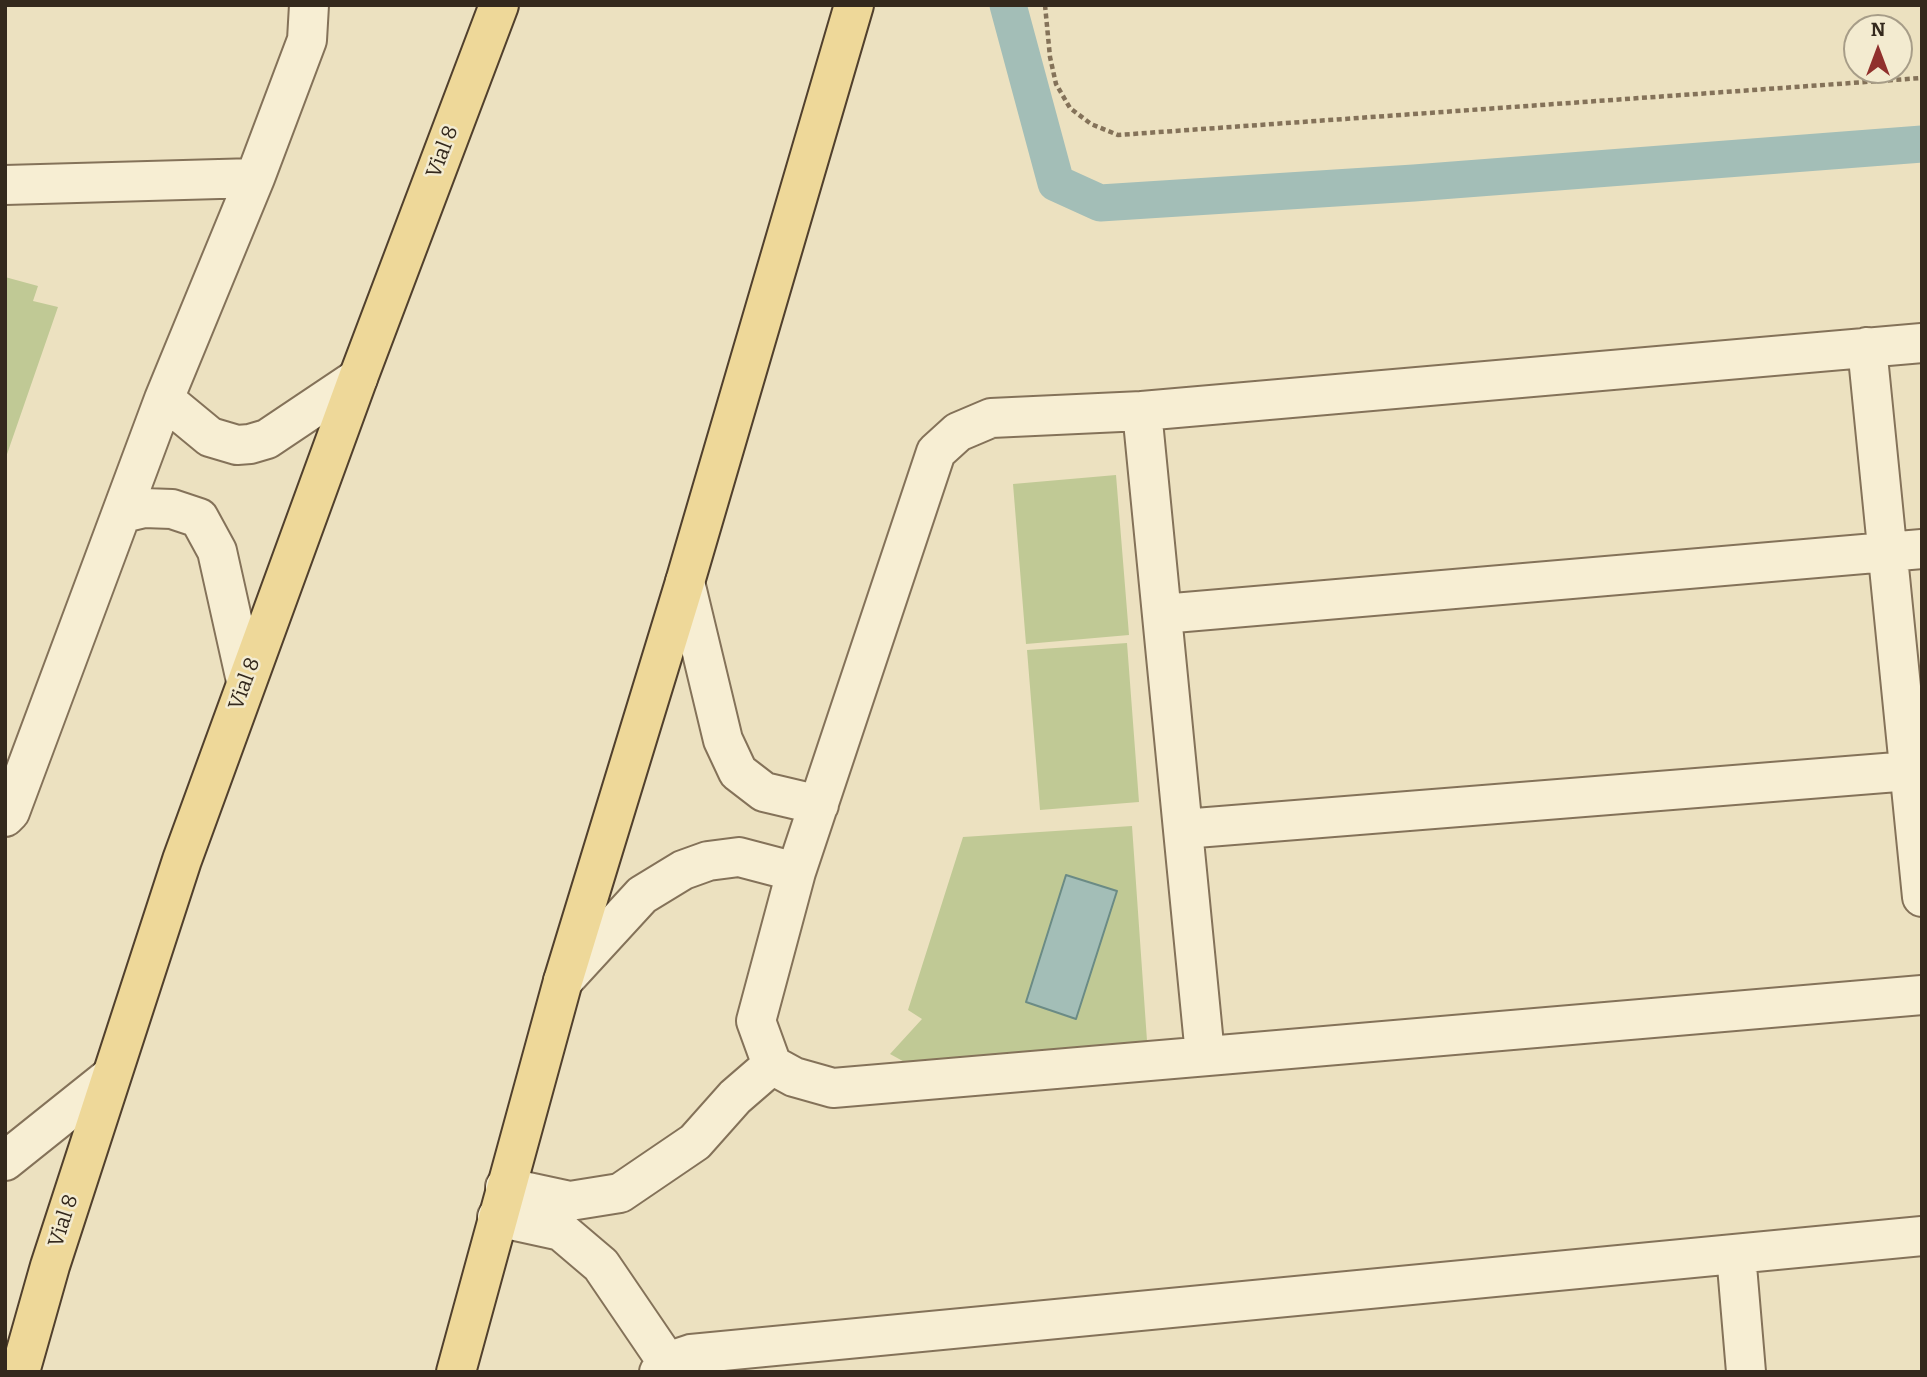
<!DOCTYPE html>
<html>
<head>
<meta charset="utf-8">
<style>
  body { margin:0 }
  #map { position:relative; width:1927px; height:1377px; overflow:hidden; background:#ece1c0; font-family:Bitter,serif }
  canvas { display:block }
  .frame { position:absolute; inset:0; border:7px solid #34291d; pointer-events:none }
  .north { position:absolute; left:1843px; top:14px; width:70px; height:70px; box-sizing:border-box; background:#f3ebd0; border:2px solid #a79d88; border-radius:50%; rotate:0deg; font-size:19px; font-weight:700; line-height:28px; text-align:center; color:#34291d }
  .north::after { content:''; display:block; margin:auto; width:24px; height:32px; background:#90302c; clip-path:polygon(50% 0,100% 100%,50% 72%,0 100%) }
</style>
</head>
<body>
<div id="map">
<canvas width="1927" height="1377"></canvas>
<div class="frame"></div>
<div class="north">N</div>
</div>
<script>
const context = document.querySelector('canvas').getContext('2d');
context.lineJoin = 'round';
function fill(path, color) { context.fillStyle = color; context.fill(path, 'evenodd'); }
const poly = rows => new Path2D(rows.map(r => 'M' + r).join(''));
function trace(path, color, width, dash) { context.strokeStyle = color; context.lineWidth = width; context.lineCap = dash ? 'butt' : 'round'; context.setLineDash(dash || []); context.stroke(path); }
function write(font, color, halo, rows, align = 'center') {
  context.font = font + ' Bitter,serif'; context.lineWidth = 5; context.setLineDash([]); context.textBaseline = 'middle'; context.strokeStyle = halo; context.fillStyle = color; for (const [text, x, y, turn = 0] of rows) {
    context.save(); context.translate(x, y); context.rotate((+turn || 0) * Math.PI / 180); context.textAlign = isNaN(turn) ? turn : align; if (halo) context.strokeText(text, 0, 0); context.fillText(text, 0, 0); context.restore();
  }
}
const green = poly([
  [5,277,38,286,33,301,58,307,5,460],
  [1116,475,1129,635,1026,644,1013,484],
  [1127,643,1139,802,1040,810,1027,650],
  [1132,826,1148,1055,930,1076,890,1054,922,1019,908,1010,963,837]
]);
const water = poly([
  [1066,875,1117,891,1076,1019,1026,1002,1066,875]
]);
const canal = poly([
  [1008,5,1056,183,1100,203,1414,183,1922,144]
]);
const path = poly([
  [1045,5,1050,57,1056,84,1070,108,1091,124,1118,135,1922,78]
]);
const minor = poly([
  [5,185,255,178],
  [1922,343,1142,411,991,418,958,432,936,452,796,872,756,1021,772,1065,794,1077,833,1088,1922,995],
  [1867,347,1922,897],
  [164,399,210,437,237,445,250,444,267,439,358,378],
  [1142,411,1205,1055],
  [123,513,144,508,172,509,199,518,217,551,246,681],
  [685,582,723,740,738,772,764,792,819,805],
  [1162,614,1922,549],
  [5,817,10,812,164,399,255,178,307,40,309,5],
  [1183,829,1922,770],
  [563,981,642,895,683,870,708,861,739,857,796,872],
  [5,1161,110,1077],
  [505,1187,570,1201,620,1193,695,1142,735,1097,772,1065],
  [497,1217,561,1231,601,1265,667,1362],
  [1736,1254,1746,1372],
  [659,1372,667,1362,691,1354,1922,1236]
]);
const major = poly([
  [20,1372,50,1266,182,860,358,378,499,5],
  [456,1372,563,981,685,582,854,5]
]);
const streetNames = [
  ["Vial 8",443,152,-69],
  ["Vial 8",245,684,-70],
  ["Vial 8",64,1221,-72]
];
fill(green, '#c0c995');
fill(water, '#a3beb7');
trace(water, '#6b8b85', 2);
trace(canal, '#a3beb7', 37);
trace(minor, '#847259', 42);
trace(major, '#51402d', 42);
trace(path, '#847259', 4.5, [5, 3.5]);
trace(minor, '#f7eed3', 38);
trace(major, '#eed899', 38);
write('21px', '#34291d', '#f3ebd0', streetNames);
</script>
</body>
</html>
